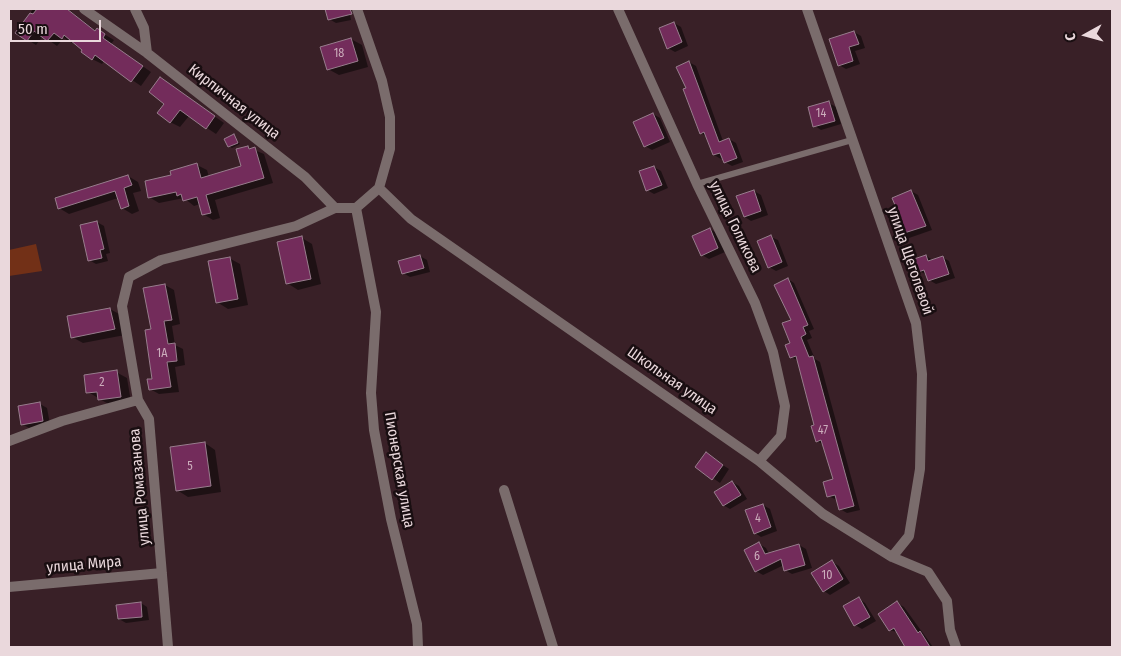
<!DOCTYPE html>
<html>
<head>
<meta charset="utf-8">
<style>
  body { margin:0 }
  #map { position:relative; width:1121px; height:656px; overflow:hidden; background:#392027; font-family:"Fira Sans Condensed",sans-serif }
  canvas { display:block }
  .frame { position:absolute; inset:0; border:10px solid #ead8dc; pointer-events:none }
  .north { position:absolute; left:1061px; top:10px; width:50px; height:50px; -webkit-text-stroke:4px #190e11; paint-order:stroke; rotate:263deg; font-size:14px; font-weight:700; line-height:20px; text-align:center; color:#ead8dc }
  .north::after { content:''; display:block; margin:auto; width:18px; height:22px; background:#ead8dc; clip-path:polygon(50% 0,100% 100%,50% 72%,0 100%) }
  .scale { position:absolute; left:10px; top:20px; width:91px; height:22px; box-sizing:border-box; border:2px solid #ead8dc; border-top:0; padding-left:6px; font-size:15px; line-height:18px; white-space:nowrap; color:#ead8dc; -webkit-text-stroke:4px #190e11; paint-order:stroke }
</style>
</head>
<body>
<div id="map">
<canvas width="1121" height="656"></canvas>
<div class="frame"></div>
<div class="north">С</div>
<div class="scale">50 m</div>
</div>
<script>
const context = document.querySelector('canvas').getContext('2d');
context.lineJoin = 'round';
function fill(path, color) { context.fillStyle = color; context.fill(path, 'evenodd'); }
const poly = rows => new Path2D(rows.map(r => 'M' + r).join(''));
function trace(path, color, width, dash) { context.strokeStyle = color; context.lineWidth = width; context.lineCap = dash ? 'butt' : 'round'; context.setLineDash(dash || []); context.stroke(path); }
function write(font, color, halo, rows, align = 'center') {
  context.font = font + ' "Fira Sans Condensed",sans-serif'; context.lineWidth = 5; context.setLineDash([]); context.textBaseline = 'middle'; context.strokeStyle = halo; context.fillStyle = color; for (const [text, x, y, turn = 0] of rows) {
    context.save(); context.translate(x, y); context.rotate((+turn || 0) * Math.PI / 180); context.textAlign = isNaN(turn) ? turn : align; if (halo) context.strokeText(text, 0, 0); context.fillText(text, 0, 0); context.restore();
  }
}
const green = poly([
  [36,244,42,271,9,276,9,250]
]);
const shadow = poly([
  [33,9,68,9,96,31,97,30,114,40,111,44,151,72,141,86,104,61,102,64,92,59,73,41,72,43,64,38,57,46,43,36,36,45,17,33],
  [325,9,349,9,351,20,336,23,329,19],
  [674,23,681,27,688,46,675,52,668,48],
  [854,32,861,36,865,48,855,51,860,64,846,69,839,65],
  [351,39,362,45,368,67,339,75,328,69],
  [689,62,696,66,723,141,729,139,736,143,743,162,732,166,725,162,724,158,721,159,714,155,707,137,701,133,687,89],
  [161,78,224,123,216,134,189,116,180,127,170,122],
  [829,103,836,107,841,124,821,130,815,126],
  [653,114,660,118,670,142,652,150,645,146],
  [234,136,240,144,232,148,229,146],
  [247,147,264,154,273,183,215,200,220,218,213,220,203,214,200,204,194,206,184,198,159,203,149,197,173,176,197,165,207,170,209,177,243,167],
  [654,167,661,171,668,188,654,194,647,190],
  [128,176,138,182,141,191,133,193,139,211,132,214,122,208,118,198,69,214,59,208],
  [754,191,761,195,768,215,751,221,745,217],
  [911,191,918,195,932,230,909,238,902,234,902,220],
  [97,222,104,226,110,253,106,254,108,261,96,264,89,260],
  [710,229,717,233,725,252,709,259,702,255],
  [771,237,778,240,788,266,776,271,769,267],
  [302,238,312,244,321,284,298,290,287,283],
  [420,256,427,260,430,272,410,277,403,273],
  [926,256,933,260,942,257,949,261,955,278,936,284,929,280,927,275,919,271],
  [229,258,240,264,248,305,228,309,217,302],
  [788,279,794,283,814,329,809,331,812,338,807,340,815,359,820,362,860,510,847,513,840,509,837,500,828,496,835,480,824,445,817,441,815,426,799,361,791,357,792,320],
  [165,285,174,290,180,324,172,326,175,345,183,349,185,365,175,367,179,392,159,394,150,389,153,380,152,330],
  [110,309,121,315,125,335,83,343,72,337],
  [116,372,127,378,131,402,110,405,88,392],
  [40,404,47,408,50,424,29,428,22,424],
  [205,443,215,450,221,492,188,497,177,490],
  [706,454,729,469,720,483,697,467],
  [732,482,739,486,747,499,730,509,723,505],
  [763,505,770,509,777,531,761,537,755,533],
  [759,544,766,548,769,554,799,545,806,549,812,568,792,574,785,570,784,565,763,575,756,571],
  [832,562,839,566,850,583,830,595,824,591],
  [859,599,865,603,876,621,862,629,855,625],
  [141,603,147,607,149,620,126,623,119,619],
  [897,603,904,607,933,647,907,647,899,633,890,630]
]);
const building = poly([
  [37,9,67,9,95,31,97,28,105,34,103,38,143,66,131,82,95,55,92,60,81,52,82,50,64,35,62,39,54,33,47,41,34,31,27,41,15,33,30,13,33,14,37,9],
  [325,9,350,9,352,14,328,20,325,9],
  [674,22,682,42,667,49,659,28,674,22],
  [854,31,859,44,849,47,853,61,838,66,829,39,854,31],
  [351,38,358,61,327,70,320,47,351,38],
  [689,61,719,142,729,138,737,158,724,163,720,153,713,155,704,132,700,134,683,89,686,88,676,67,689,61],
  [160,77,215,116,206,129,180,110,170,123,157,113,164,104,149,92,160,77],
  [829,101,835,121,813,127,808,107,829,101],
  [653,113,664,138,644,147,633,122,653,113],
  [234,134,238,143,228,147,224,139,234,134],
  [248,146,249,149,255,147,264,178,206,195,211,213,202,215,197,197,183,201,181,194,177,196,176,192,148,198,145,181,171,175,170,171,197,163,201,178,241,166,236,149,248,146],
  [654,166,662,185,646,191,639,171,654,166],
  [128,175,132,185,124,188,129,206,121,209,115,191,58,209,55,198,128,175],
  [754,190,761,211,744,217,736,196,754,190],
  [911,190,926,226,901,234,897,221,901,219,892,198,911,190],
  [97,221,104,249,100,250,102,258,88,261,80,225,97,221],
  [710,228,718,248,701,256,692,236,710,228],
  [771,235,782,262,768,268,757,241,771,235],
  [302,236,311,279,286,284,277,242,302,236],
  [420,255,424,268,402,274,398,261,420,255],
  [926,255,928,261,943,256,949,274,928,281,924,270,918,272,914,259,926,255],
  [230,257,238,299,216,303,208,261,230,257],
  [788,278,808,325,803,327,806,334,801,337,809,357,813,356,854,506,839,510,835,495,827,497,823,482,833,479,821,440,816,442,811,426,814,425,796,356,790,358,785,345,790,343,782,323,791,320,774,285,788,278],
  [165,284,172,320,164,321,168,344,175,343,177,361,167,362,171,387,149,390,147,379,152,379,145,330,151,329,143,288,165,284],
  [110,308,115,329,71,338,67,316,110,308],
  [117,370,121,397,98,400,97,392,86,393,84,375,117,370],
  [40,402,43,421,21,425,18,406,40,402],
  [205,442,211,486,176,491,170,447,205,442],
  [706,452,723,465,712,480,695,467,706,452],
  [732,481,741,495,723,506,714,492,732,481],
  [763,504,771,527,754,534,745,510,763,504],
  [759,542,765,554,799,544,805,565,784,571,781,559,755,572,744,550,759,542],
  [832,560,843,579,823,592,811,573,832,560],
  [859,597,870,617,854,626,843,606,859,597],
  [897,601,918,633,920,631,930,647,905,647,894,628,889,631,878,614,897,601],
  [141,602,142,617,118,619,116,605,141,602]
]);
const lane = poly([
  [697,184,852,140]
]);
const street = poly([
  [84,9,147,53],
  [135,9,144,28,147,53,305,177,335,208],
  [357,9,382,81,390,117,390,149,379,188],
  [618,9,697,184,755,303,773,352,785,406,781,436,759,461],
  [807,9,916,323,922,374,920,469,909,536,892,557],
  [356,208,376,312,371,393,374,430,391,519,417,624,418,647],
  [9,441,62,421,138,400],
  [504,490,553,647],
  [9,587,162,573],
  [168,647,149,419,138,400,122,306,129,277,161,260,296,226,335,208,356,208,379,188,411,219,759,461,823,514,892,557,928,572,947,601,950,630,956,647]
]);
const numberNames = [
  ["18",339,54],
  ["14",821,114],
  ["1А",162,354],
  ["2",102,383],
  ["47",823,431],
  ["5",190,467],
  ["4",758,519],
  ["6",757,557],
  ["10",827,576]
];
const streetNames = [
  ["Кирпичная улица",234,102,38],
  ["улица Голикова",735,227,64],
  ["улица Щеголевой",910,261,71],
  ["Школьная улица",672,381,35],
  ["Пионерская улица",399,470,80],
  ["улица Ромазанова",140,487,-95],
  ["улица Мира",84,565,-5]
];
fill(green, '#723017');
fill(shadow, '#0007');
fill(building, '#732c5b');
trace(building, '#987d8d', 1);
trace(lane, '#7a6c6c', 6);
trace(street, '#7a6c6c', 10);
write('12px', '#ccadbc', null, numberNames);
write('15px', '#ead8dc', '#190e11', streetNames);
</script>
</body>
</html>
